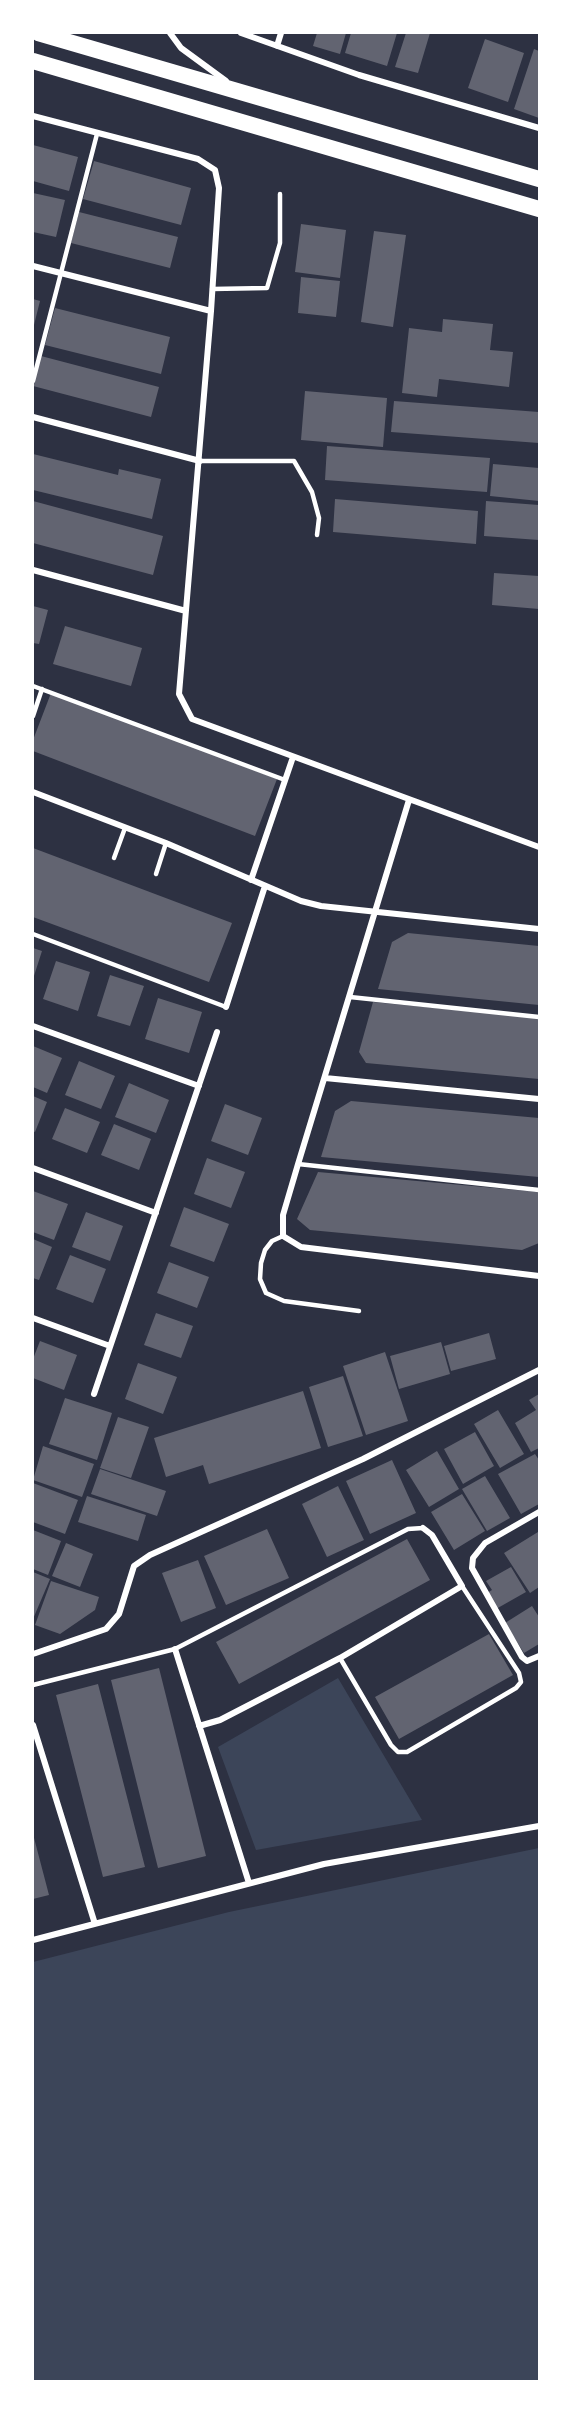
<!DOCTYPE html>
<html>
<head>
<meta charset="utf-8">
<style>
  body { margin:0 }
  #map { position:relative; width:572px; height:2414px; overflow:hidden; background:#2d3142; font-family:Overpass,sans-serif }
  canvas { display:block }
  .frame { position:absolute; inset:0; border:34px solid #fff; pointer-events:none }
</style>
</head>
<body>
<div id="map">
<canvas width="572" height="2414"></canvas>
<div class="frame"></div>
</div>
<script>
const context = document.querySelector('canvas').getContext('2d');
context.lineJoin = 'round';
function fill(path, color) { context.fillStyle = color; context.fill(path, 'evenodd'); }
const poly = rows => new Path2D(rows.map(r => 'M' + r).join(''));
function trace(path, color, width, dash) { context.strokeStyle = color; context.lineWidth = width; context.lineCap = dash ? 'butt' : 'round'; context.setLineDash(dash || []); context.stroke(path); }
const green = poly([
  [338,1678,422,1820,256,1850,218,1747],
  [539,1848,539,2381,33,2381,33,1962,229,1912]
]);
const building = poly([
  [317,33,346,33,340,54,313,46],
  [351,33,397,33,387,66,345,53],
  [406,33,430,33,418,73,395,67],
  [485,39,524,53,508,102,468,88],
  [534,49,539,51,539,118,514,109],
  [33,145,78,157,69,191,33,181],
  [94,161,191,188,181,225,83,199],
  [33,193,65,200,56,237,33,232],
  [79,212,178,237,170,268,71,243],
  [301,224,346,230,340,278,295,272],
  [374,231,406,235,393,327,361,322],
  [301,277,340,281,336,317,298,313],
  [33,299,40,301,34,325,33,324],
  [55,308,170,337,161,374,45,345],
  [443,319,493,324,490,350,513,352,509,387,439,379,437,397,402,393,409,328,442,332],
  [41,356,159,387,151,417,33,386],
  [305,391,387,398,383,447,301,440],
  [394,401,539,412,539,443,391,432],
  [327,446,490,458,487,492,325,480],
  [33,454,118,475,119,469,161,479,152,519,33,490],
  [493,464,539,468,539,501,490,496],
  [335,499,478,511,476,544,333,532],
  [33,501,163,536,153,575,33,543],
  [486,501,539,505,539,540,484,536],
  [494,573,539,576,539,609,492,605],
  [33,606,48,610,39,644,33,643],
  [65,626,142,648,131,686,53,664],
  [51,693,277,779,255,836,33,751,33,740],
  [33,848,232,923,209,982,33,917],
  [408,933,539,946,539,1005,378,989,392,942],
  [33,948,42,951,33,979],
  [56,961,90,972,78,1011,43,999],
  [110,975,144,986,130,1026,97,1016],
  [158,998,202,1012,189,1053,145,1039],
  [373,1002,539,1018,539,1079,366,1063,359,1052],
  [33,1046,62,1058,47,1093,33,1087],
  [79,1061,115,1076,101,1109,65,1095],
  [129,1083,169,1100,156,1133,115,1117],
  [33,1096,47,1102,35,1132,33,1131],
  [351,1101,539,1118,539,1177,321,1157,335,1111],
  [225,1104,262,1118,248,1155,211,1141],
  [65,1108,100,1122,87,1153,52,1139],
  [114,1124,151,1139,139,1170,101,1155],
  [207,1158,245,1172,231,1208,194,1194],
  [318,1172,539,1192,539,1243,522,1250,310,1230,297,1219],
  [33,1191,68,1204,54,1240,33,1232],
  [184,1207,229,1224,214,1262,170,1246],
  [86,1212,123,1226,110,1261,72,1247],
  [33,1239,52,1247,39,1280,33,1278],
  [70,1255,106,1269,93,1303,56,1289],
  [169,1262,209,1277,197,1308,157,1293],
  [156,1313,193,1326,181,1358,144,1345],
  [489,1333,496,1359,451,1371,444,1346],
  [40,1341,77,1355,64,1390,33,1378,33,1359],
  [441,1342,450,1374,399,1389,390,1356],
  [385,1352,408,1421,366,1435,343,1366],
  [138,1363,177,1377,163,1414,125,1399],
  [343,1376,363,1436,328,1447,309,1387],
  [303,1391,321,1448,209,1484,203,1465,166,1477,154,1438],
  [539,1394,539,1448,531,1452,515,1423,536,1410,529,1400],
  [65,1398,112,1413,97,1460,49,1444],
  [498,1410,524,1454,500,1468,474,1424],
  [118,1417,149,1427,131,1478,100,1468],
  [475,1432,494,1466,463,1484,444,1449],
  [43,1446,94,1464,82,1497,33,1480],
  [437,1451,459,1489,429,1507,406,1470],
  [535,1454,539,1460,539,1504,521,1514,498,1474],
  [392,1460,416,1513,370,1534,346,1481],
  [100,1469,166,1491,157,1516,91,1494],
  [485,1476,510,1518,487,1531,462,1489],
  [33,1483,78,1500,65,1534,33,1522],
  [338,1486,364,1540,327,1557,302,1504],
  [462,1494,485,1531,454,1550,431,1512],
  [87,1496,146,1515,138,1541,78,1522],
  [267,1529,289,1578,226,1605,204,1556],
  [33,1530,61,1541,48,1575,33,1569],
  [538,1532,539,1587,530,1593,504,1553],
  [407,1539,430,1580,239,1684,216,1642],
  [66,1543,93,1554,80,1587,52,1576],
  [198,1560,216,1608,181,1622,162,1573],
  [511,1567,526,1592,496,1609,487,1593,492,1590,486,1581],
  [33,1572,50,1579,33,1619],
  [51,1581,99,1597,95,1610,60,1634,35,1625],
  [532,1606,539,1617,539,1644,524,1653,505,1623],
  [489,1634,513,1675,399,1739,375,1697],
  [159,1668,206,1856,158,1868,111,1680],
  [98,1684,145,1867,103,1877,56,1695],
  [33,1834,49,1895,33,1899]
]);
const service = poly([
  [212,289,267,288,280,243,280,194],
  [33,381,97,134],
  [200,461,294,461,312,492,319,518,317,535],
  [33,686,285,780],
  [33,716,42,689],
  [114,858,125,828],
  [156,874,166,843],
  [33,934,226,1007],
  [350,997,539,1017],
  [298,1164,539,1190],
  [283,1236,272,1241,265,1250,261,1263,260,1279,266,1293,284,1301,359,1311],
  [340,1658,391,1745,398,1752,407,1752,516,1688,521,1682,519,1673,462,1586],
  [33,1685,175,1649,408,1529,423,1528]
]);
const minor = poly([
  [170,33,181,48,226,81],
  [241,33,359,75,539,128],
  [277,46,281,33],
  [33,116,198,159,215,170,219,188,211,311,179,694,192,719,539,847],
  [33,266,211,311],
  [33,417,200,461],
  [33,570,186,611],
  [33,792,166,843,301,901,321,906,539,929],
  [409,800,298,1164,283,1215,283,1236,301,1247,539,1276],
  [251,880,293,757],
  [226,1007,265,886],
  [33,1026,199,1086],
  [325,1078,539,1099],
  [33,1168,156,1213],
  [33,1318,110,1346],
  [94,1394,217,1032],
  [539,1512,485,1543,473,1558,472,1568,522,1657,527,1661,539,1656],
  [175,1649,249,1883],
  [33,1654,106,1629,119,1614,134,1566,150,1555,363,1459,539,1370],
  [33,1725,95,1924],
  [199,1726,220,1720,340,1658,462,1586,432,1535,423,1528],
  [33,1940,324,1864,539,1826]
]);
const motorway = poly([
  [38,33,539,179],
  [33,61,539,209]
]);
fill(green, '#3c4559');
fill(building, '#626471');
trace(service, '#fff', 4.5);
trace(minor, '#fff', 6);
trace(motorway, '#fff', 16);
</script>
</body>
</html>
